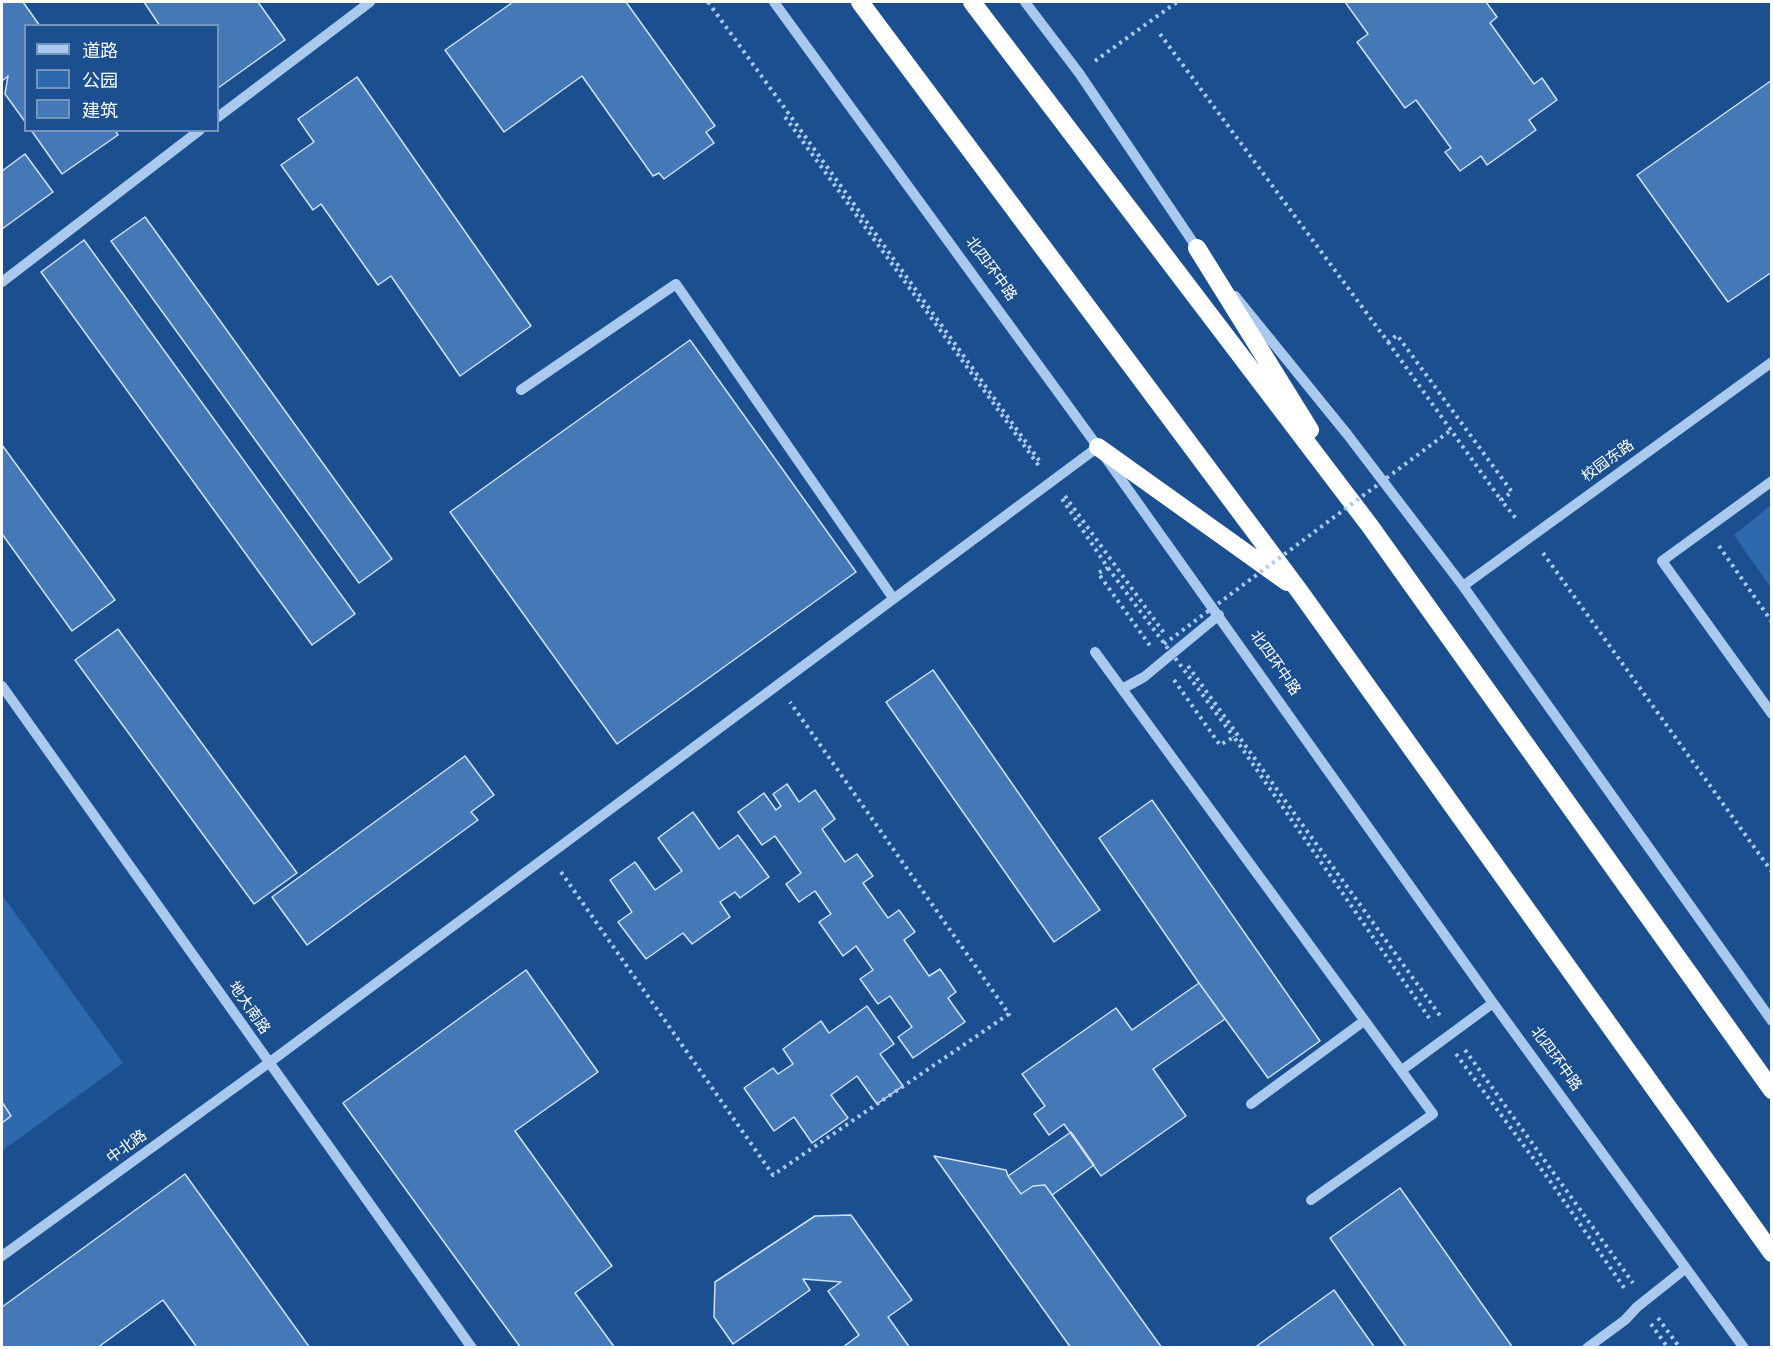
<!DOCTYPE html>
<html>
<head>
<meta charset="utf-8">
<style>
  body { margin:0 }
  #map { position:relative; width:1773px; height:1349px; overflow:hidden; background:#1b4f8f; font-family:"Noto Sans","Noto Sans SC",sans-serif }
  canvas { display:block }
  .frame { position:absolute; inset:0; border:3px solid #fff; pointer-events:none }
  .legend { position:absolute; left:24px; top:24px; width:195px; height:108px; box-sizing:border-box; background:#1b4f8f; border:2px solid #7695bc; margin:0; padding:8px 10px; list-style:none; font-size:18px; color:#fff }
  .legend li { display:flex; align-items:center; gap:12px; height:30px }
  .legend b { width:30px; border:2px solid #7695bc }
</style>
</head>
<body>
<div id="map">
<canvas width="1773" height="1349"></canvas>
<div class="frame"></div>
<ul class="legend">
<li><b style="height:8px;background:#a9c9ee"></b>道路</li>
<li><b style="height:16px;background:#2e69ad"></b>公园</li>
<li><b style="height:16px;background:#4478b7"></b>建筑</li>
</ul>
</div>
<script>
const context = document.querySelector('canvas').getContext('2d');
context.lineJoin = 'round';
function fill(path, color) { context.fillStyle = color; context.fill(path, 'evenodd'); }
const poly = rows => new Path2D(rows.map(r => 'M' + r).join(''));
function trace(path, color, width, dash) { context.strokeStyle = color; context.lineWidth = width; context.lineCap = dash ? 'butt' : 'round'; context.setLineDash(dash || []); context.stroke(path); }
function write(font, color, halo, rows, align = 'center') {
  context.font = font + ' "Noto Sans","Noto Sans SC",sans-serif'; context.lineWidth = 4.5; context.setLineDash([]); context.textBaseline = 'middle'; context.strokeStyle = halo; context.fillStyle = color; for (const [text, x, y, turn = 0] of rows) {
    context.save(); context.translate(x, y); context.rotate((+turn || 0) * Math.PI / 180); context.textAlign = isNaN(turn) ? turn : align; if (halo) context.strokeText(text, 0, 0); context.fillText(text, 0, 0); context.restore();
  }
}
const green = poly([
  [1771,505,1771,588,1734,535],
  [2,895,123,1063,2,1151]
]);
const building = poly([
  [2,2,23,2,40,26,26,26,26,123,5,94,8,76,2,81,2,2],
  [144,2,258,2,285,40,218,88,218,26,160,26,144,2],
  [513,2,626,2,715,126,706,132,714,143,664,179,659,173,653,176,582,76,504,132,445,50,513,2],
  [1345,2,1486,2,1497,17,1490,23,1534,84,1542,78,1557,100,1529,120,1536,130,1487,165,1481,156,1460,171,1445,152,1451,148,1416,100,1405,108,1357,42,1368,34,1345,2],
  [357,77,531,326,460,376,391,276,378,285,321,204,313,210,281,165,314,142,298,119,357,77],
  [1772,80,1772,272,1728,302,1637,175,1772,80],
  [31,130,115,130,118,135,62,174,31,130],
  [25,154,53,192,2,229,2,171,25,154],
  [145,217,392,559,359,583,111,241,145,217],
  [84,240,355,614,312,645,41,272,84,240],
  [690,340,856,572,617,744,450,512,690,340],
  [2,445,115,600,72,631,2,534,2,445],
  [118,629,297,873,254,904,75,660,118,629],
  [933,670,1100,910,1054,942,886,702,933,670],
  [465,756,494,795,471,812,478,820,307,945,272,897,465,756],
  [787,784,799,802,815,790,835,819,822,829,845,862,857,854,873,876,863,883,888,918,899,910,915,932,904,940,929,976,940,969,956,992,948,998,965,1022,913,1058,898,1037,912,1027,890,996,878,1004,860,979,873,970,856,946,843,956,819,922,831,914,815,891,799,902,786,884,801,873,775,836,762,845,738,812,764,793,776,810,781,806,773,794,787,784],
  [1152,800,1320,1041,1268,1078,1199,983,1099,838,1152,800],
  [693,812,719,849,738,835,769,877,740,898,735,892,720,902,730,917,692,944,683,933,646,959,618,922,632,912,610,880,635,862,655,890,682,871,658,838,693,812],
  [526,970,598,1072,515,1131,612,1266,575,1293,615,1348,521,1348,343,1103,526,970],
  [1199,983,1225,1019,1153,1069,1186,1116,1101,1176,1064,1124,1049,1135,1034,1114,1045,1106,1022,1074,1116,1008,1132,1030,1199,983],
  [867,1006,894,1044,880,1054,903,1086,877,1104,857,1076,831,1095,848,1118,812,1143,794,1117,774,1131,744,1088,773,1068,778,1074,793,1064,783,1049,821,1021,829,1033,867,1006],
  [2,1102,11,1116,2,1123,2,1102],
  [1071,1132,1094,1165,1052,1195,1045,1185,1033,1186,1021,1194,1008,1176,1071,1132],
  [934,1156,1006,1170,1008,1176,1021,1194,1033,1186,1045,1185,1162,1348,1071,1348,934,1156],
  [185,1174,310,1348,194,1348,196,1346,163,1300,97,1348,2,1348,2,1307,185,1174],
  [1400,1188,1513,1348,1407,1348,1330,1238,1400,1188],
  [851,1215,912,1300,888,1317,910,1348,842,1348,859,1335,828,1291,841,1282,803,1279,810,1290,733,1344,714,1317,715,1282,815,1216,851,1215],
  [1334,1290,1375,1348,1254,1348,1334,1290]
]);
const path = poly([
  [708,2,1041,463],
  [1160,34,1388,342,1397,335,1512,492,1501,500,1518,521],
  [1095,61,1177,2],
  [785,117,1039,466],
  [1388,342,1501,500],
  [1065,496,1164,633],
  [1062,499,1108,568,1098,573,1151,647],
  [1719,546,1772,622],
  [1543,553,1772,872],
  [1188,666,1441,1017],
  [1174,680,1220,745,1234,737,1432,1022],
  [561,872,773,1175,1009,1014,790,702],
  [1465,1050,1633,1283],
  [1456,1054,1550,1181,1625,1289],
  [1658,1318,1680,1348],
  [1651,1324,1668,1348]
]);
const minor = poly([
  [774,2,1098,447,1493,1003,1744,1348],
  [1025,2,1079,73,1199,251],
  [218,117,370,2],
  [2,282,200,130],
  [1235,296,1347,434,1463,586,1772,1021],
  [521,390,676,284,893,598],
  [1772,481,1662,561,1772,714],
  [1463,586,1772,362],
  [1095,652,1433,1114,1311,1200],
  [2,686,472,1348],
  [1122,689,1144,677,1219,615],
  [1402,1070,1493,1003],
  [1251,1104,1364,1021],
  [2,1256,270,1062,1098,447],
  [1587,1348,1625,1320,1637,1307,1686,1268]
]);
const highway = poly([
  [860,2,1300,592,1772,1253],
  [972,2,1370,526,1772,1090],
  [1197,248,1310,430],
  [1098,447,1287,582]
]);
const pathBridge = poly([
  [1108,568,1234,737],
  [1164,644,1451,430]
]);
const streetNames = [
  ["北四环中路",991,269,54],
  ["校园东路",1608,461,-36],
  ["北四环中路",1275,663,55],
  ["地大南路",249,1008,55],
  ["北四环中路",1556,1059,54],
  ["中北路",127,1147,-36]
];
fill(green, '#2e69ad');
fill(building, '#4478b7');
trace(building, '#cfe3fa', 1.5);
trace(path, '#a9c9ee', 4, [3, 4.5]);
trace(minor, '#a9c9ee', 10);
trace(highway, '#fff', 18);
trace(pathBridge, '#a9c9ee', 4, [3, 4.5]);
write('15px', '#fff', '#1b4f8f', streetNames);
</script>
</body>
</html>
